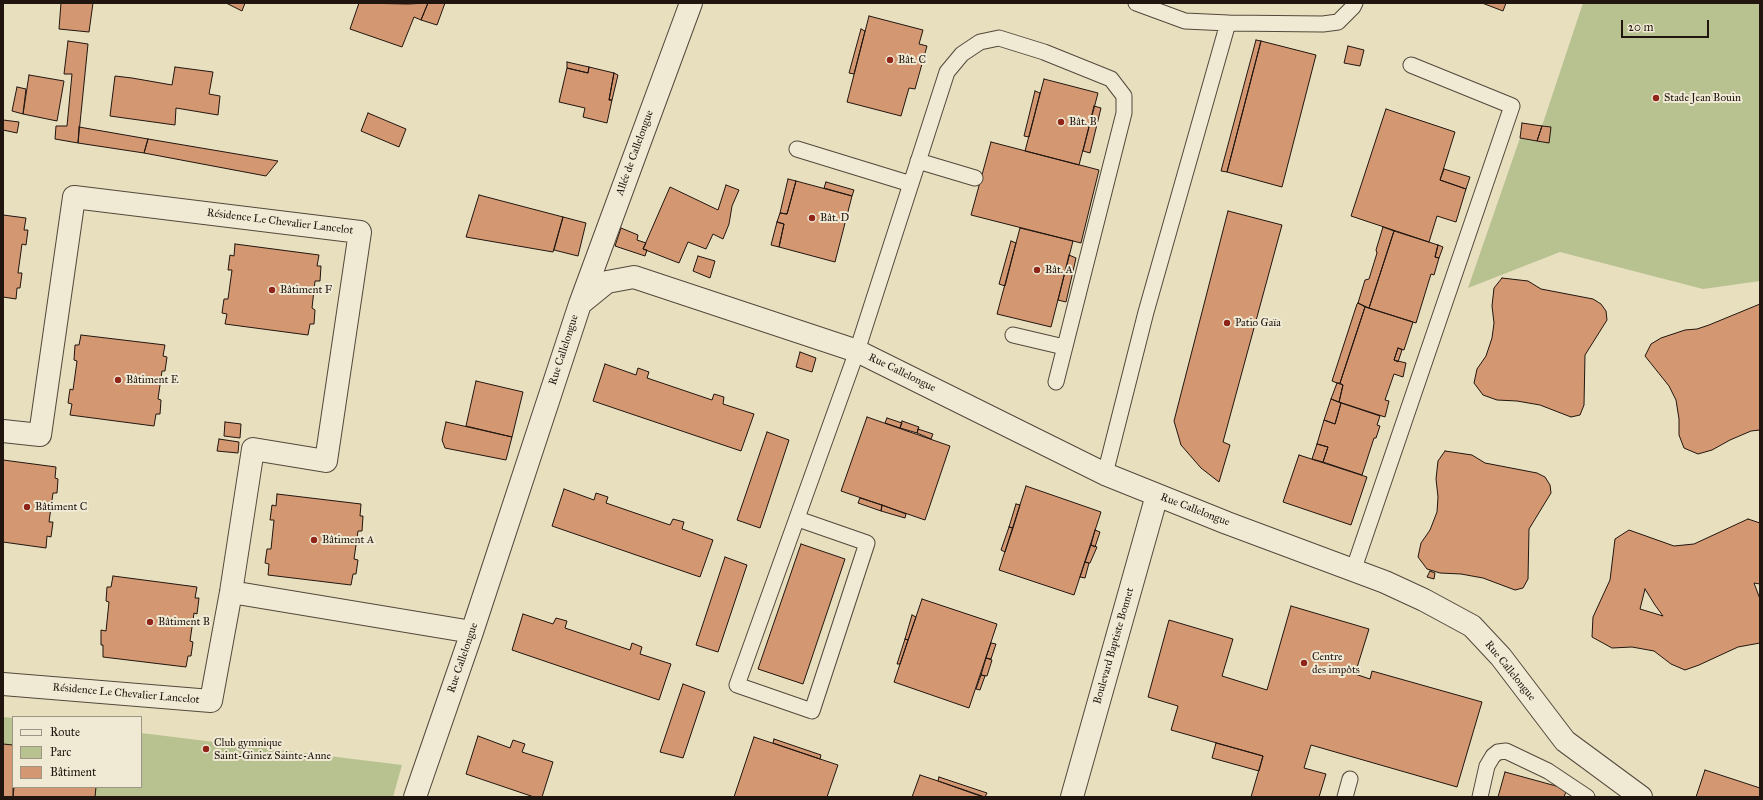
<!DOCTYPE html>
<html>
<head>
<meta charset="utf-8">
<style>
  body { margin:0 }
  #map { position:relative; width:1763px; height:800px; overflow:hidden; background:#e8dfbf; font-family:"IM FELL Great Primer",serif }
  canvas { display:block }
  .frame { position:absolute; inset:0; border:4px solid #21150f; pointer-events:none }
  .legend { position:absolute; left:12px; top:716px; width:130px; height:72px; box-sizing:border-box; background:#f0ead5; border:1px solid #9d9586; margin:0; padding:5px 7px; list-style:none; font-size:12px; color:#21150f }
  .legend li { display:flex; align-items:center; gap:8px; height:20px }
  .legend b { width:20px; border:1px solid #9d9586 }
  .scale { position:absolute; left:1621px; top:20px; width:88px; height:18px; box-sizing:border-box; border:2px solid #21150f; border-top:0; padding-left:5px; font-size:12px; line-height:14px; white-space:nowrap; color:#21150f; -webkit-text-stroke:3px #f0ead5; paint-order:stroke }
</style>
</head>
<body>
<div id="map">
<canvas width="1763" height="800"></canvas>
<div class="frame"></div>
<ul class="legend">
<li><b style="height:5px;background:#f0ead5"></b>Route</li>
<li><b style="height:11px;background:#b8c190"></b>Parc</li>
<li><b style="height:11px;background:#d39871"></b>Bâtiment</li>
</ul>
<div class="scale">20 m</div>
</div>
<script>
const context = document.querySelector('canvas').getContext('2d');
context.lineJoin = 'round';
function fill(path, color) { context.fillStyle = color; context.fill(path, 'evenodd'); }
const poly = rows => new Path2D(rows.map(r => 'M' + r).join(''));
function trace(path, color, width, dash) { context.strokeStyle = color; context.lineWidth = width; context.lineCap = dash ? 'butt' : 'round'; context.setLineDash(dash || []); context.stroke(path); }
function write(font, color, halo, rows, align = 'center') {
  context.font = font + ' "IM FELL Great Primer",serif'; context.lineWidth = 4; context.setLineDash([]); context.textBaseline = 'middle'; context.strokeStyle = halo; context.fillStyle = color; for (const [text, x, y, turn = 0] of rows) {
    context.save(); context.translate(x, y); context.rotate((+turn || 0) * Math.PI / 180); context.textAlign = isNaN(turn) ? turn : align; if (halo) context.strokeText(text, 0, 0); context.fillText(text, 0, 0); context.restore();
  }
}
const green = poly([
  [1583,3,1760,3,1760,281,1703,289,1560,252,1468,288,1520,138,1537,141],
  [3,717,13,718,13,787,141,787,141,733,402,765,393,797,3,797]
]);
const building = poly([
  [61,3,93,3,89,32,59,29,61,3],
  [226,3,245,3,242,11,226,3],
  [359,3,408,4,428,3,421,20,414,17,402,47,350,29,359,3],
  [428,3,445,3,437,25,421,20,428,3],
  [1482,3,1506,3,1503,11,1482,3],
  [869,16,923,30,919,44,927,46,915,89,909,88,901,116,847,102,869,16],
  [861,29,865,31,854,74,849,73,861,29],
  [1256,40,1261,41,1227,172,1221,171,1256,40],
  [68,41,88,44,78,143,55,139,56,126,67,126,72,74,64,74,68,41],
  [1261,41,1316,55,1282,187,1227,172,1261,41],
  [1348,46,1364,50,1360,66,1344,63,1348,46],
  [567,62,589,67,588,73,567,68,567,62],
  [175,67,213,72,209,94,220,96,218,115,176,108,175,125,110,116,115,76,132,78,172,85,175,67],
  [589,67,614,73,609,100,612,100,607,123,583,117,585,108,559,102,567,68,588,73,589,67],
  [614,73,618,75,612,100,609,100,614,73],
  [29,75,64,81,57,121,23,114,29,75],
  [1044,79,1098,93,1079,165,1025,151,1044,79],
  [17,87,26,89,23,114,12,111,17,87],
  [1035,91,1040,93,1029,137,1024,136,1035,91],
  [1094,106,1101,108,1090,153,1083,151,1094,106],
  [1386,109,1455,132,1440,180,1466,189,1456,222,1437,216,1429,242,1351,216,1386,109],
  [368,113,406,129,399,147,361,131,368,113],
  [3,120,19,122,17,133,3,130,3,120],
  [1522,123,1542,126,1537,141,1520,138,1522,123],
  [1542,126,1551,127,1549,143,1537,141,1542,126],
  [79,127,148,139,144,153,78,143,79,127],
  [148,139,278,161,266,176,144,153,148,139],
  [991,142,1099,170,1081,243,971,215,991,142],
  [1444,169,1470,177,1466,189,1440,180,1444,169],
  [788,179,796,181,787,214,780,213,788,179],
  [796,181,852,196,835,262,779,247,784,224,777,222,780,213,787,214,796,181],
  [826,182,854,190,852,196,824,188,826,182],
  [726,185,739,190,732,206,729,224,723,239,713,234,706,249,688,242,679,263,643,249,670,187,718,210,726,185],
  [479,195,563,217,553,252,466,237,479,195],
  [1228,211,1282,225,1223,442,1230,445,1219,482,1201,468,1181,445,1174,421,1228,211],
  [3,215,26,218,24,230,28,230,26,245,22,244,18,273,22,273,20,288,17,288,16,299,3,297,3,215],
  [563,217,586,223,578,256,554,250,563,217],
  [777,222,784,224,779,247,771,245,777,222],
  [1383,227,1394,231,1369,308,1358,303,1365,280,1369,279,1377,253,1376,250,1383,227],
  [621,228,638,235,637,240,646,243,643,249,647,250,645,256,615,246,621,228],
  [1020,228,1073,241,1051,327,997,314,1020,228],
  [1394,231,1438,245,1435,257,1439,258,1434,275,1431,274,1416,323,1369,308,1394,231],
  [1011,241,1016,243,1005,286,999,284,1011,241],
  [235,244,319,255,317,266,321,266,320,281,315,281,312,308,315,310,314,324,310,324,308,335,225,324,227,314,222,313,224,299,228,299,232,270,228,270,230,255,234,256,235,244],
  [1438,245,1443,247,1439,258,1435,257,1438,245],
  [1069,255,1076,258,1066,302,1058,300,1069,255],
  [698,256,715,261,710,278,693,271,698,256],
  [1502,278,1528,281,1541,289,1593,299,1601,304,1606,311,1607,320,1585,355,1584,405,1580,415,1571,417,1540,405,1517,401,1497,400,1483,395,1474,383,1477,369,1486,356,1492,338,1494,323,1492,306,1494,288,1502,278],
  [1358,303,1365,307,1340,383,1337,383,1332,381,1357,304,1358,303],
  [1760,304,1760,430,1751,431,1730,440,1712,450,1698,454,1684,448,1679,435,1679,419,1676,400,1669,386,1645,356,1651,344,1661,338,1685,330,1697,329,1709,325,1760,304],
  [1365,307,1413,322,1404,350,1398,348,1394,360,1406,363,1403,377,1394,374,1385,400,1389,401,1385,417,1339,402,1343,385,1340,383,1365,307],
  [81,335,165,345,163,356,167,357,165,371,162,371,158,399,161,400,160,414,156,414,154,426,70,415,72,404,68,403,70,389,73,390,77,361,74,360,75,345,79,345,81,335],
  [1398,348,1402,350,1398,362,1394,360,1398,348],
  [800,352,816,358,812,372,796,367,800,352],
  [605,364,636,375,638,368,649,372,647,378,712,400,714,394,724,397,723,404,754,414,741,451,593,401,605,364],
  [476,381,523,392,512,437,466,426,476,381],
  [1337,383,1343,385,1339,402,1331,399,1337,383],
  [1331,399,1341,403,1335,424,1324,420,1331,399],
  [1341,403,1380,416,1377,425,1380,426,1376,438,1374,438,1362,475,1323,462,1328,447,1317,444,1324,420,1335,424,1341,403],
  [867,417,950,446,925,520,841,491,867,417],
  [887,418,902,423,900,428,885,423,887,418],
  [902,421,919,427,917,433,900,428,902,421],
  [225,422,241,424,240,438,224,436,225,422],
  [446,422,512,437,506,460,445,448,442,440,446,422],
  [918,429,933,434,931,439,917,433,918,429],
  [767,432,789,440,760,528,737,520,767,432],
  [219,439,239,442,238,453,217,451,219,439],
  [1317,444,1328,447,1323,462,1312,459,1317,444],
  [1445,451,1472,455,1485,463,1537,473,1545,477,1550,485,1551,493,1529,529,1528,579,1523,588,1515,590,1483,578,1461,574,1440,573,1427,569,1418,557,1421,543,1430,530,1437,512,1438,497,1436,479,1438,461,1445,451],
  [1299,455,1367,477,1351,525,1283,502,1299,455],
  [3,460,56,467,55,478,58,479,57,493,53,493,49,522,53,522,51,537,47,536,46,548,3,542,3,460],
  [1026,486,1101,512,1074,595,999,570,1026,486],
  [564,489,594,500,596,493,608,497,606,503,670,525,673,519,684,522,682,529,713,540,700,577,552,526,564,489],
  [277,494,361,504,360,516,363,516,362,531,358,531,354,559,358,560,356,574,353,574,351,585,268,575,269,564,265,563,267,549,271,549,274,520,270,520,272,505,276,506,277,494],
  [860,498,882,505,881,511,858,503,860,498],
  [1016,504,1020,505,1013,528,1009,527,1016,504],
  [882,505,906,514,905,518,881,511,882,505],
  [1748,519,1760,523,1760,584,1754,583,1760,599,1760,643,1738,647,1699,665,1685,670,1671,664,1654,651,1632,647,1612,648,1592,637,1593,617,1610,580,1615,539,1629,530,1674,546,1694,544,1748,519],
  [1645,589,1655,605,1663,616,1640,609,1645,589],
  [1009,527,1013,528,1005,552,1001,550,1009,527],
  [1095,530,1100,532,1095,547,1091,545,1095,530],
  [801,544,845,559,803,684,758,669,801,544],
  [1091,545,1097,547,1090,563,1089,563,1085,562,1091,545],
  [725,557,747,565,718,652,696,645,725,557],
  [1085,562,1089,563,1085,578,1080,577,1085,562],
  [1430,571,1435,573,1434,579,1427,577,1430,571],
  [113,576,197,587,195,598,199,598,197,614,194,613,190,641,193,642,191,656,188,656,186,667,103,657,103,645,101,645,101,630,106,631,109,602,106,601,107,587,111,587,113,576],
  [922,599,997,624,969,708,894,682,922,599],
  [1291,606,1369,629,1355,674,1370,679,1372,671,1482,702,1457,787,1311,745,1304,768,1326,774,1319,797,1251,797,1263,756,1171,730,1178,706,1148,697,1169,620,1233,639,1222,676,1267,690,1291,606],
  [523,614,553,624,556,618,567,621,565,628,630,650,632,643,642,647,640,654,671,664,659,700,512,650,523,614],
  [912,615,916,617,908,640,905,639,912,615],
  [905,639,908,640,900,664,897,664,905,639],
  [991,643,996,644,991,659,986,658,991,643],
  [986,658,992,660,987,676,981,675,986,658],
  [981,675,985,676,980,690,976,689,981,675],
  [683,684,705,692,683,758,660,752,683,684],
  [478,736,510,748,513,740,525,744,522,752,553,762,542,797,534,797,466,774,478,736],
  [754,737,838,765,827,797,734,797,754,737],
  [774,739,821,755,820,759,773,743,774,739],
  [1216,743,1263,756,1259,771,1212,758,1216,743],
  [3,744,13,745,13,797,3,797,3,744],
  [1705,770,1760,788,1760,797,1696,797,1705,770],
  [1505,772,1567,789,1564,797,1498,797,1505,772],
  [920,775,938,781,983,797,912,797,920,775],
  [939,777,987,793,985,797,938,781,939,777],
  [14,787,96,787,95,797,13,797,14,787]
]);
const lane = poly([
  [1228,23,1323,24,1338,22,1353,7,1355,3],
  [797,149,911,184],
  [918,161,975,178],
  [1013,335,1064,347],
  [1105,474,1146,312,1228,23,1185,21,1136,3],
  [798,519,867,543,812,711,737,685,857,351,947,72,962,54,980,42,999,38,1044,52,1111,79,1124,96,1124,113,1056,382],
  [1353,571,1512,106,1411,65],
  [1345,797,1350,779],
  [1480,797,1487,766,1493,756,1498,752,1506,751,1548,771,1587,797]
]);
const street = poly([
  [580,304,607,282,634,277,857,351,1105,474,1227,523,1385,582,1424,600,1472,626,1501,657,1565,741,1641,797],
  [3,431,40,435,74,197,360,232,326,461,253,449,231,592,211,701,3,684],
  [231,592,472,632],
  [415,797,472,632,580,304,691,3],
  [1072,797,1157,495]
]);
const markers = [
  [890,60,4,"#8f2418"],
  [1656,98,4,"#8f2418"],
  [1061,122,4,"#8f2418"],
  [812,218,4,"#8f2418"],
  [1037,270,4,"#8f2418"],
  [272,290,4,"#8f2418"],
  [1227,323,4,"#8f2418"],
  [118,380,4,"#8f2418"],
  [27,507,4,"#8f2418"],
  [314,540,4,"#8f2418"],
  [150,622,4,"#8f2418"],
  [1304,663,4,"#8f2418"],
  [206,749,4,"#8f2418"]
];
const poiNames = [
  ["Bât. C",898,60],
  ["Stade Jean Bouin",1664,98],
  ["Bât. B",1069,122],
  ["Bât. D",820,218],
  ["Bât. A",1045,270],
  ["Bâtiment F",280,290],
  ["Patio Gaïa",1235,323],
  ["Bâtiment E",126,380],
  ["Bâtiment C",35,507],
  ["Bâtiment A",322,540],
  ["Bâtiment B",158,622],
  ["Centre",1312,657],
  ["des impôts",1312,670],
  ["Club gymnique",214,743],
  ["Saint-Giniez Sainte-Anne",214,756]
];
const streetNames = [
  ["Allée de Callelongue",635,153,-70],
  ["Résidence Le Chevalier Lancelot",280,222,7],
  ["Rue Callelongue",564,350,-72],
  ["Rue Callelongue",902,373,26],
  ["Rue Callelongue",1195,510,21],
  ["Boulevard Baptiste Bonnet",1114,646,-74],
  ["Rue Callelongue",463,658,-71],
  ["Rue Callelongue",1510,671,51],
  ["Résidence Le Chevalier Lancelot",126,694,5]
];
fill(green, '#b8c190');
fill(building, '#d39871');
trace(building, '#21150f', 1);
trace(lane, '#53483b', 17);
trace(street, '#53483b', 24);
trace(lane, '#f0ead5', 15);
trace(street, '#f0ead5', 22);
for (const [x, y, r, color] of markers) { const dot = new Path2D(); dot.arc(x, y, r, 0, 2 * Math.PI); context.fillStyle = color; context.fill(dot); trace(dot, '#f0ead5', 1.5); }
write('11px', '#21150f', '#f0ead5', poiNames, 'left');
write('11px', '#21150f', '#f0ead5', streetNames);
</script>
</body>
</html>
